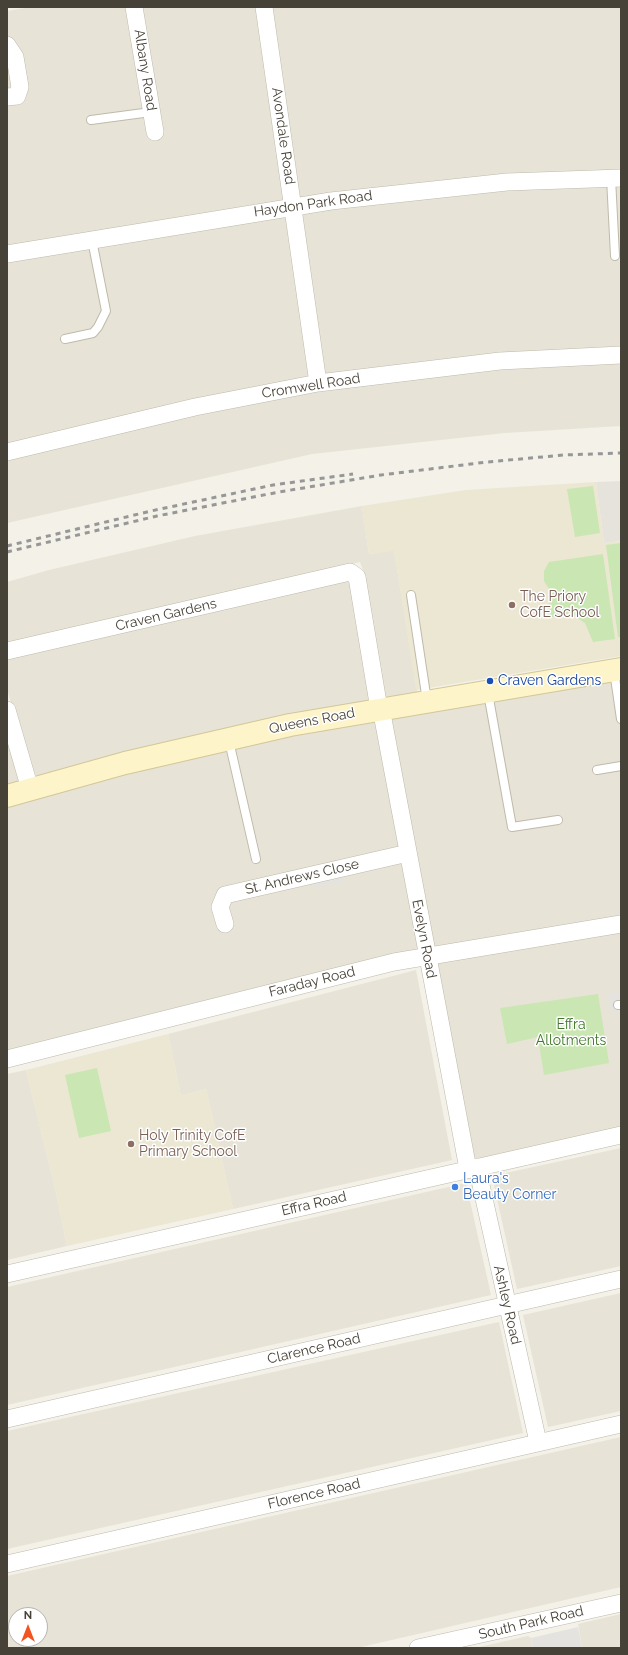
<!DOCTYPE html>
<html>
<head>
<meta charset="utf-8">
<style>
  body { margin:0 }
  #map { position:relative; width:628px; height:1655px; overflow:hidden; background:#f3f1e8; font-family:Raleway,sans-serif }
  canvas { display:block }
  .frame { position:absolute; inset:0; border:8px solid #474237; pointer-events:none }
  .north { position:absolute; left:8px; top:1607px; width:40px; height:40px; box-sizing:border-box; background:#fff; border:1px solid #b5b3af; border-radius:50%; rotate:0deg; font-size:11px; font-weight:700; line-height:16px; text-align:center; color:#474237 }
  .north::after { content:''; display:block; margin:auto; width:14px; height:18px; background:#f25320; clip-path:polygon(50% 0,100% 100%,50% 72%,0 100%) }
</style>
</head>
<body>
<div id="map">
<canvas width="628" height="1655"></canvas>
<div class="frame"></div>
<div class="north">N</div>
</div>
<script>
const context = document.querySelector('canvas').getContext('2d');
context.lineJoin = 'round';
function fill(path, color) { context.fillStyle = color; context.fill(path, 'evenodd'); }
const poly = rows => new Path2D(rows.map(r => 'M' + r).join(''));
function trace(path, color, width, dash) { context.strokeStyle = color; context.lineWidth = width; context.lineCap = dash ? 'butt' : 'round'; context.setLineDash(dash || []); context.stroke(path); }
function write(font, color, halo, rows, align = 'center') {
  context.font = font + ' Raleway,sans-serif'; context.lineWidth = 3; context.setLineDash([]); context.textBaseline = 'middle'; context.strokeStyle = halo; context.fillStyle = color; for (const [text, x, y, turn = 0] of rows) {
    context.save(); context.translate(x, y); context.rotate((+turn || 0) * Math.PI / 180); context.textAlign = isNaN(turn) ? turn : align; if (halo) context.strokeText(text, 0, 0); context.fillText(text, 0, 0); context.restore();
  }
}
const residential = poly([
  [31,7,621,7,621,426,505,433,312,454,7,523,7,11],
  [362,506,369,554,394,550,418,697,390,701,383,697,365,575,360,562,207,600,7,645,7,582,49,570,195,536],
  [345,577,353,582,373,698,369,703,45,780,31,772,7,689,7,657],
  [621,676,621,918,440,949,430,942,389,721,392,713],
  [373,716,379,723,418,949,7,1053,7,802],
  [7,732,20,777,17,786,7,789],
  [621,930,621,1128,477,1161,472,1159,435,968,438,959],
  [416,970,452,1160,233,1209,206,1089,181,1096,168,1034],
  [26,1070,56,1192,67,1246,7,1260,7,1074],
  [621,1148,621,1266,517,1289,492,1176],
  [466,1183,491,1295,7,1405,7,1287],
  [621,1293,621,1411,548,1427,523,1315],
  [499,1322,523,1433,7,1549,7,1431],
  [621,1437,621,1587,357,1648,7,1648,7,1576],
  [16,1615,40,1615,40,1639,16,1639],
  [621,1614,621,1648,582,1648,578,1624],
  [528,1636,531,1638,533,1648,475,1648]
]);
const industrial = poly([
  [621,481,621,541,604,543,596,482]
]);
const education = poly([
  [596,482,604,543,621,541,621,656,416,690,394,551,369,554,362,506,466,490],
  [168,1034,181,1096,206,1089,233,1209,67,1246,56,1192,26,1070]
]);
const green = poly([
  [593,486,600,533,575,537,567,489],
  [621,543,621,637,618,637,606,545],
  [603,554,615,639,593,642,585,623,574,616,552,617,547,613,548,605,551,600,549,589,544,581,544,571,549,562],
  [598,994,609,1063,544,1075,538,1037,507,1044,500,1008],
  [97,1068,111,1131,79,1138,65,1075]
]);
const parking = poly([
  [342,873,344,882,315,888,313,879],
  [621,992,621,1011,612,1013,608,994],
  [578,1627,582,1648,533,1648,531,1638]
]);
const lane = poly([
  [91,120,151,112],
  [611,178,615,256],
  [65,339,93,333,98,327,106,311,92,240],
  [411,595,427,701],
  [614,671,621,719],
  [488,693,512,827,558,820],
  [229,741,256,859],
  [597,770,621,766],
  [618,1005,621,1005]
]);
const street = poly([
  [134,7,155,132],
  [264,7,318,383],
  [7,45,15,57,20,87,17,96,7,97],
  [7,254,331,201,507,182,621,178],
  [7,452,195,407,318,383,500,361,621,355],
  [7,651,350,572,357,577,379,709,383,719,468,1169],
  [7,710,30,789],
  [225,924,220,907,225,895,408,853],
  [7,1059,394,962,621,924],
  [477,1167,538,1442],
  [7,1274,621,1135],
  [7,1419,621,1279],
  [7,1564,621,1424],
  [418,1648,621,1603]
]);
const secondary = poly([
  [7,796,125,763,290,725,621,669]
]);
const rail = poly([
  [7,546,151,511,273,485,353,474],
  [7,552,157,516,279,492,381,475,487,462,564,455,621,453]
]);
const markers = [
  [512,605,4,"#8d6e63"],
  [490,681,4,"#1a4fb4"],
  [131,1144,4,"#8d6e63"],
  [455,1187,4,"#3f7fe0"]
];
const streetNames = [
  ["Albany Road",145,70,81],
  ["Avondale Road",283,136,82],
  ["Haydon Park Road",313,204,-8],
  ["Cromwell Road",311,386,-9],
  ["Craven Gardens",166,615,-13],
  ["Queens Road",312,721,-11],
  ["St. Andrews Close",302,877,-13],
  ["Evelyn Road",424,939,79],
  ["Faraday Road",312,982,-14],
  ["Effra Road",314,1204,-13],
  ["Ashley Road",507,1305,77],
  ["Clarence Road",314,1349,-13],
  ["Florence Road",314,1494,-13],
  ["South Park Road",531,1623,-13]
];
const educationNames = [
  ["The Priory",520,597],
  ["CofE School",520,613],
  ["Holy Trinity CofE",139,1136],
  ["Primary School",139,1152]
];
const transitNames = [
  ["Craven Gardens",498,681]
];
const parkNames = [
  ["Effra",571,1025],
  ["Allotments",571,1041]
];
const shopNames = [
  ["Laura's",463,1179],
  ["Beauty Corner",463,1195]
];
fill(residential, '#e7e3d6');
fill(industrial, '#e6e3dd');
fill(education, '#ece7d3');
fill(green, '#cae6b2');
fill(parking, '#e5e3e0');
trace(lane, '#bfbaab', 10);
trace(street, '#bfbaab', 18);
trace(secondary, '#d2c799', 24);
trace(lane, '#fff', 8);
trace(street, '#fff', 17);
trace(secondary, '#fdf5c9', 22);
trace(rail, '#979797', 3, [5, 5]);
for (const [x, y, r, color] of markers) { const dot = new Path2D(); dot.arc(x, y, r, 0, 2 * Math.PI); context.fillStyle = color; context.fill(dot); trace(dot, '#fff', 1.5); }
write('14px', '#474237', '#fff', streetNames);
write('14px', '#785e54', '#fff', educationNames, 'left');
write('14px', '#164399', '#fff', transitNames, 'left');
write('14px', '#41772c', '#fff', parkNames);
write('14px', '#366cbe', '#fff', shopNames, 'left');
</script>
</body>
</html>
